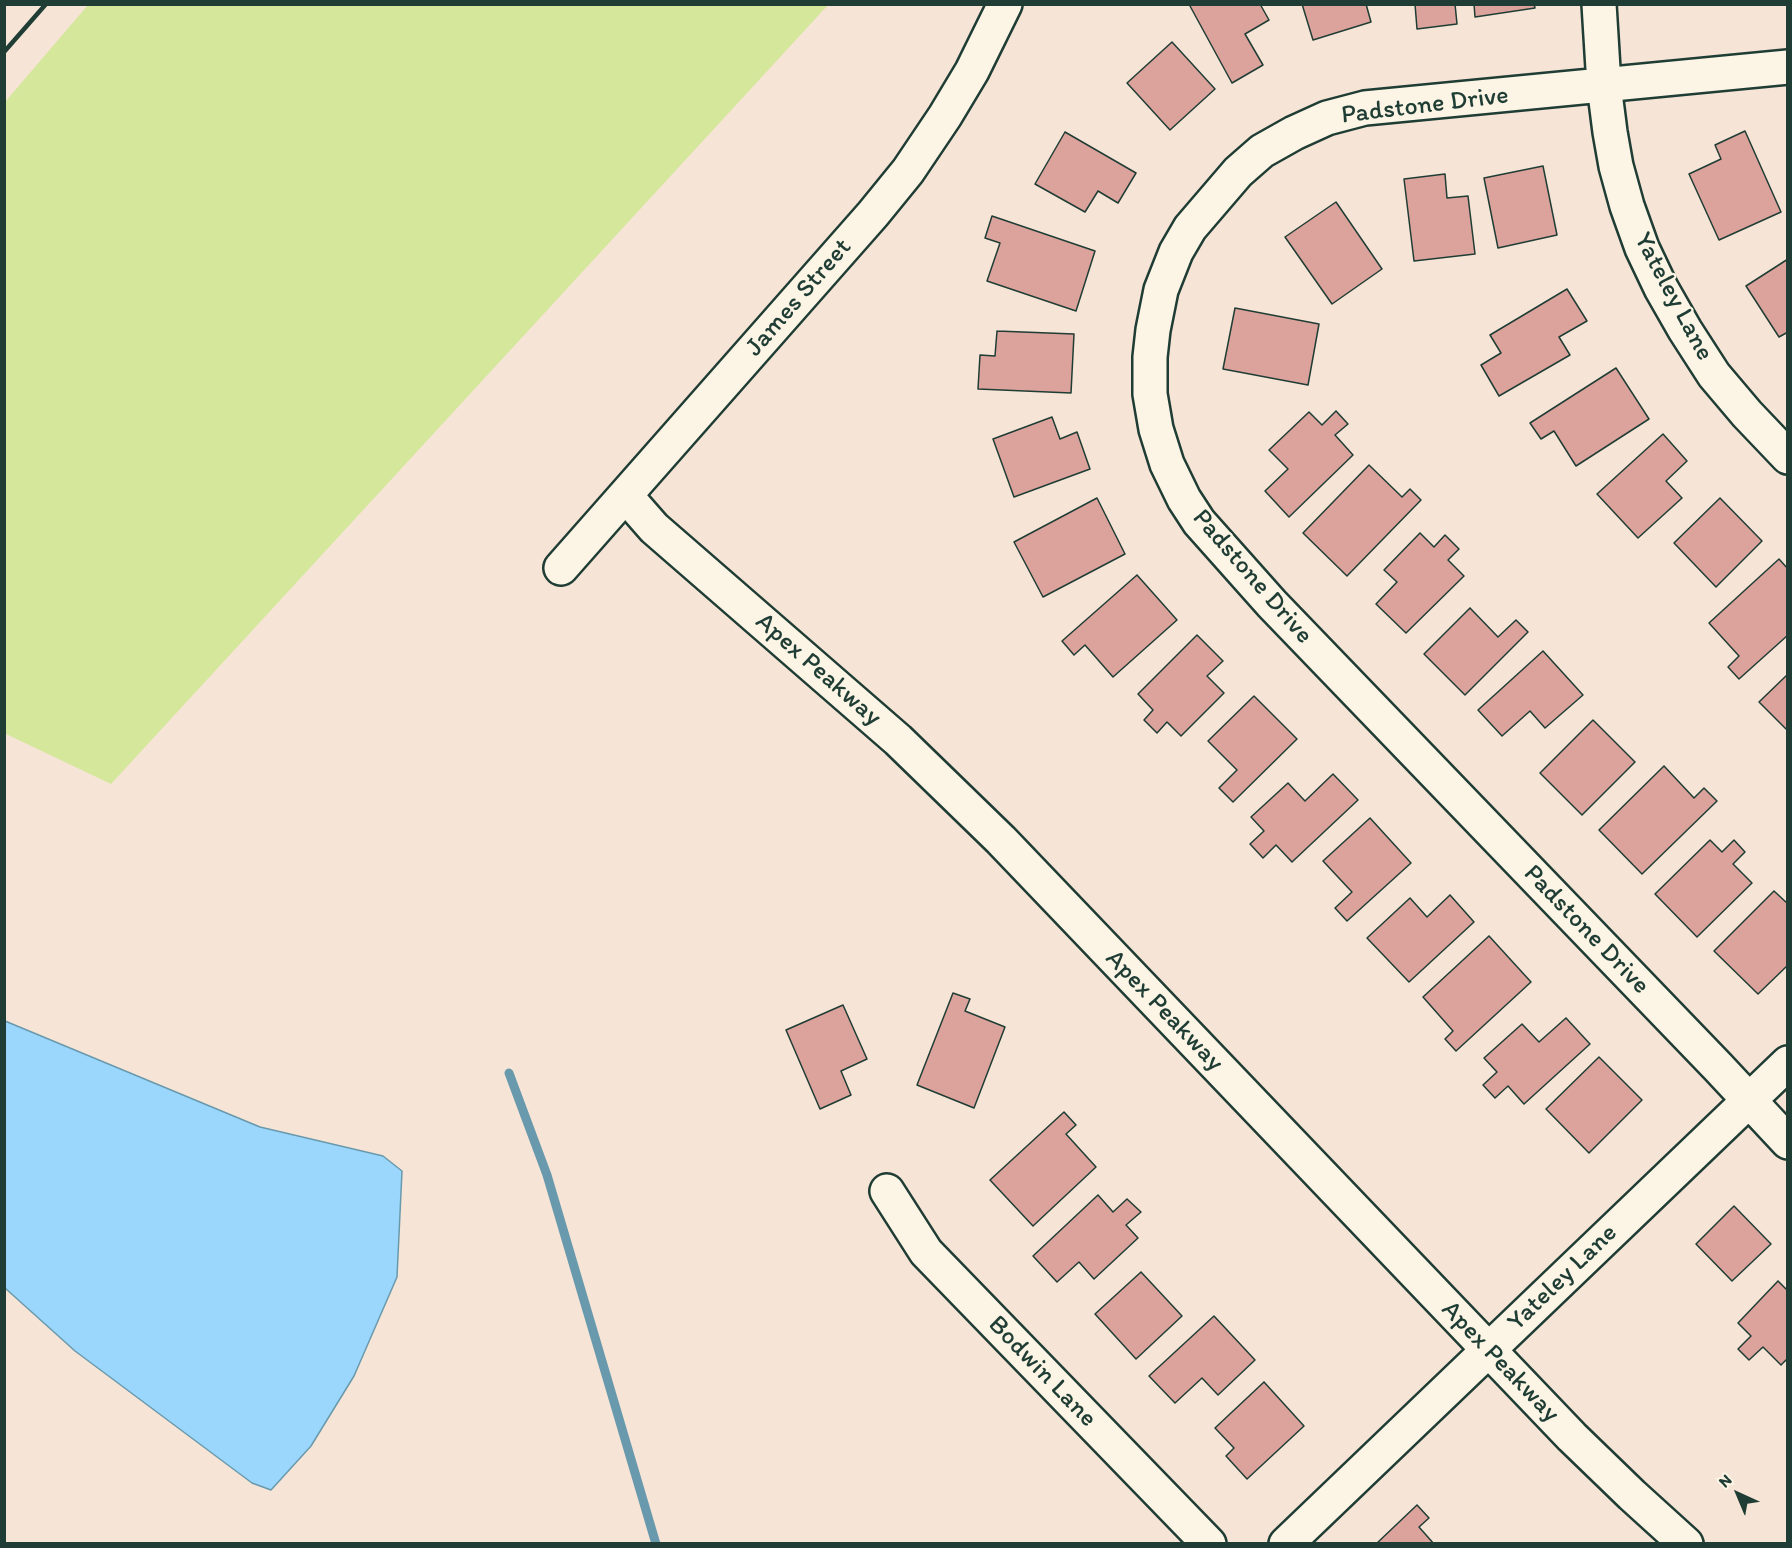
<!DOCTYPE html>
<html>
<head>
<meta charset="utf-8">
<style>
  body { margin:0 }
  #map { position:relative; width:1792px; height:1548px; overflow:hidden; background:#f6e4d6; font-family:Itim,sans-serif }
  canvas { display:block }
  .frame { position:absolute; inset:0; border:6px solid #1f3d34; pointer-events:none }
  .north { position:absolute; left:1708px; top:1464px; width:60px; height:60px; -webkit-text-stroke:4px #fcf5e5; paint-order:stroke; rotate:316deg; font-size:16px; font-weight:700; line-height:24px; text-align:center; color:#1f3d34 }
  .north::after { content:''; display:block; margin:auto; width:21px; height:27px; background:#1f3d34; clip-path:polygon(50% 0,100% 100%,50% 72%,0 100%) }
</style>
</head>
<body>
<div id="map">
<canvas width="1792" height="1548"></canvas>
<div class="frame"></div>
<div class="north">N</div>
</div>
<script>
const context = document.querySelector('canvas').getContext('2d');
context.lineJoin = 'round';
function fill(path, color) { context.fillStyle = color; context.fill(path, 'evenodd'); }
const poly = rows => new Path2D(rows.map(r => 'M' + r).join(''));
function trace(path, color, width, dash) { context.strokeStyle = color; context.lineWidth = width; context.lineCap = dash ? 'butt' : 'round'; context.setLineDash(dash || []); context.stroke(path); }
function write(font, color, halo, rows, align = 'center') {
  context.font = font + ' Itim,sans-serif'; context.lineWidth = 4.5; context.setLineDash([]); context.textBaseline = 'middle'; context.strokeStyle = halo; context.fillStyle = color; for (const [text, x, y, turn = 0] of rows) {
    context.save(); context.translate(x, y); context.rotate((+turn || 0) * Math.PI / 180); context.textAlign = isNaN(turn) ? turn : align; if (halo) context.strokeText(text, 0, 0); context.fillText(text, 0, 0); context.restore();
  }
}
const green = poly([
  [88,5,828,5,111,784,4,733,5,102]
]);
const water = poly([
  [5,1021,260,1127,383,1156,402,1171,397,1277,354,1376,311,1446,271,1490,252,1483,75,1351,5,1288,5,1021]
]);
const stream = poly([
  [509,1073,547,1175,656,1544]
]);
const building = poly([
  [1193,4,1260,4,1269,20,1245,34,1263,65,1232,83,1190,6,1193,4],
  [1302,4,1366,4,1371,22,1313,40,1302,4],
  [1415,4,1455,4,1457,24,1417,29,1415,4],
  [1474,4,1534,4,1535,8,1475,17,1474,4],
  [1172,42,1215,89,1170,130,1127,83,1172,42],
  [1745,131,1781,212,1719,240,1689,174,1721,159,1715,145,1745,131],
  [1065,132,1136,173,1118,203,1098,191,1085,212,1035,184,1065,132],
  [1543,166,1557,235,1498,248,1484,178,1543,166],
  [1445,174,1447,198,1468,196,1475,254,1414,261,1404,179,1445,174],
  [1336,202,1382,269,1332,304,1285,237,1336,202],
  [992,216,1095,251,1076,311,987,281,1000,243,985,238,992,216],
  [1788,259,1788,332,1779,337,1746,286,1788,259],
  [1567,289,1587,321,1559,337,1570,355,1499,396,1481,365,1501,353,1490,335,1567,289],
  [1235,308,1319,324,1308,385,1223,369,1235,308],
  [997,331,1074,334,1071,393,978,389,980,355,995,356,997,331],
  [1616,368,1649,419,1576,466,1554,431,1541,439,1530,423,1616,368],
  [1336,411,1348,424,1335,435,1353,455,1289,517,1265,491,1288,469,1269,450,1309,412,1322,425,1336,411],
  [1052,417,1060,439,1077,432,1090,469,1014,497,993,439,1052,417],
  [1663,434,1687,461,1666,481,1682,498,1638,538,1597,494,1663,434],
  [1369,465,1402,497,1410,489,1421,500,1347,576,1303,533,1369,465],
  [1097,498,1125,554,1043,597,1014,542,1097,498],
  [1720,498,1762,541,1716,587,1674,543,1720,498],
  [1420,533,1434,547,1445,535,1459,549,1448,560,1464,576,1406,633,1376,604,1397,582,1384,570,1420,533],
  [1779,559,1788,569,1788,635,1739,679,1728,667,1739,656,1709,623,1779,559],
  [1137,575,1177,620,1113,677,1085,645,1074,655,1062,641,1137,575],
  [1470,608,1498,637,1516,620,1528,632,1465,695,1424,654,1470,608],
  [1197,635,1223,661,1207,676,1224,693,1181,736,1167,722,1157,733,1144,720,1153,710,1138,694,1197,635],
  [1543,651,1583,695,1545,728,1530,711,1502,736,1478,710,1543,651],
  [1788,674,1788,731,1759,702,1788,674],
  [1254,696,1297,739,1233,802,1219,788,1237,770,1208,741,1254,696],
  [1593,720,1635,762,1582,815,1540,773,1593,720],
  [1664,766,1694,798,1704,788,1717,801,1642,874,1599,830,1664,766],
  [1333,774,1358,800,1292,862,1276,845,1263,858,1250,844,1264,831,1251,817,1288,783,1305,801,1333,774],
  [1370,818,1411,863,1347,921,1335,908,1352,892,1323,861,1370,818],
  [1710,840,1722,852,1734,840,1745,852,1733,864,1752,883,1697,937,1655,894,1710,840],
  [1774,891,1788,904,1788,965,1758,994,1714,951,1774,891],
  [1450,895,1474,922,1409,982,1367,938,1410,898,1427,917,1450,895],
  [1489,936,1531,982,1456,1051,1445,1039,1453,1031,1423,997,1489,936],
  [953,993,970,999,965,1011,1005,1027,974,1108,917,1085,953,993],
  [843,1005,867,1059,841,1071,851,1095,820,1109,786,1030,843,1005],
  [1566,1018,1590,1044,1524,1104,1508,1086,1495,1098,1483,1085,1497,1072,1484,1058,1522,1024,1539,1042,1566,1018],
  [1599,1057,1642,1100,1589,1153,1546,1109,1599,1057],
  [1064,1112,1076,1125,1066,1134,1096,1167,1033,1226,990,1180,1064,1112],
  [1098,1195,1113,1212,1127,1199,1141,1212,1126,1225,1138,1238,1094,1279,1079,1262,1057,1282,1033,1256,1098,1195],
  [1734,1206,1771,1244,1732,1281,1696,1244,1734,1206],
  [1141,1272,1182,1316,1136,1359,1095,1314,1141,1272],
  [1778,1281,1788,1291,1788,1358,1781,1365,1763,1347,1749,1360,1738,1349,1751,1336,1738,1323,1778,1281],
  [1214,1316,1255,1360,1218,1395,1202,1378,1175,1403,1149,1376,1214,1316],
  [1264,1382,1304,1426,1247,1479,1226,1456,1234,1448,1215,1428,1264,1382],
  [1417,1505,1429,1518,1419,1527,1434,1544,1376,1544,1417,1505]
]);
const street = poly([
  [1599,4,1604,85,1610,132,1616,166,1627,206,1642,248,1661,288,1685,330,1714,375,1747,414,1788,457],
  [1788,67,1365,108,1327,118,1294,133,1262,151,1238,172,1190,228,1176,252,1161,290,1153,330,1150,357,1150,394,1156,429,1167,464,1184,499,1199,522,1272,604,1718,1067,1788,1142],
  [561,568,873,214,908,171,945,116,972,71,1005,4],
  [887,1191,926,1252,1209,1544],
  [1286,1544,1788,1063]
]);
const secondary = poly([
  [626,496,654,528,898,740,1001,840,1572,1437,1632,1495,1686,1544]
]);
const rail = poly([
  [4,52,46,4]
]);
const streetNames = [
  ["Padstone Drive",1425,106,-7],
  ["Yateley Lane",1673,297,62],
  ["James Street",799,298,-49],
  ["Padstone Drive",1252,577,49],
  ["Apex Peakway",818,670,41],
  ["Padstone Drive",1586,930,46],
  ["Apex Peakway",1164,1011,46],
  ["Yateley Lane",1563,1278,-44],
  ["Apex Peakway",1500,1362,46],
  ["Bodwin Lane",1042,1372,46]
];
fill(green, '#d5e79b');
fill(water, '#9bd7fc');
trace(water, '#6999ac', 1.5);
trace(stream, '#6999ac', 9);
fill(building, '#dca29c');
trace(building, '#1f3d34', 1.5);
trace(street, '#1f3d34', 38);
trace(secondary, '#1f3d34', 38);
trace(street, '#fcf5e5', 33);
trace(secondary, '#fcf5e5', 33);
trace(rail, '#1f3d34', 4.5);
write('26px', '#1f3d34', '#fcf5e5', streetNames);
</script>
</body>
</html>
